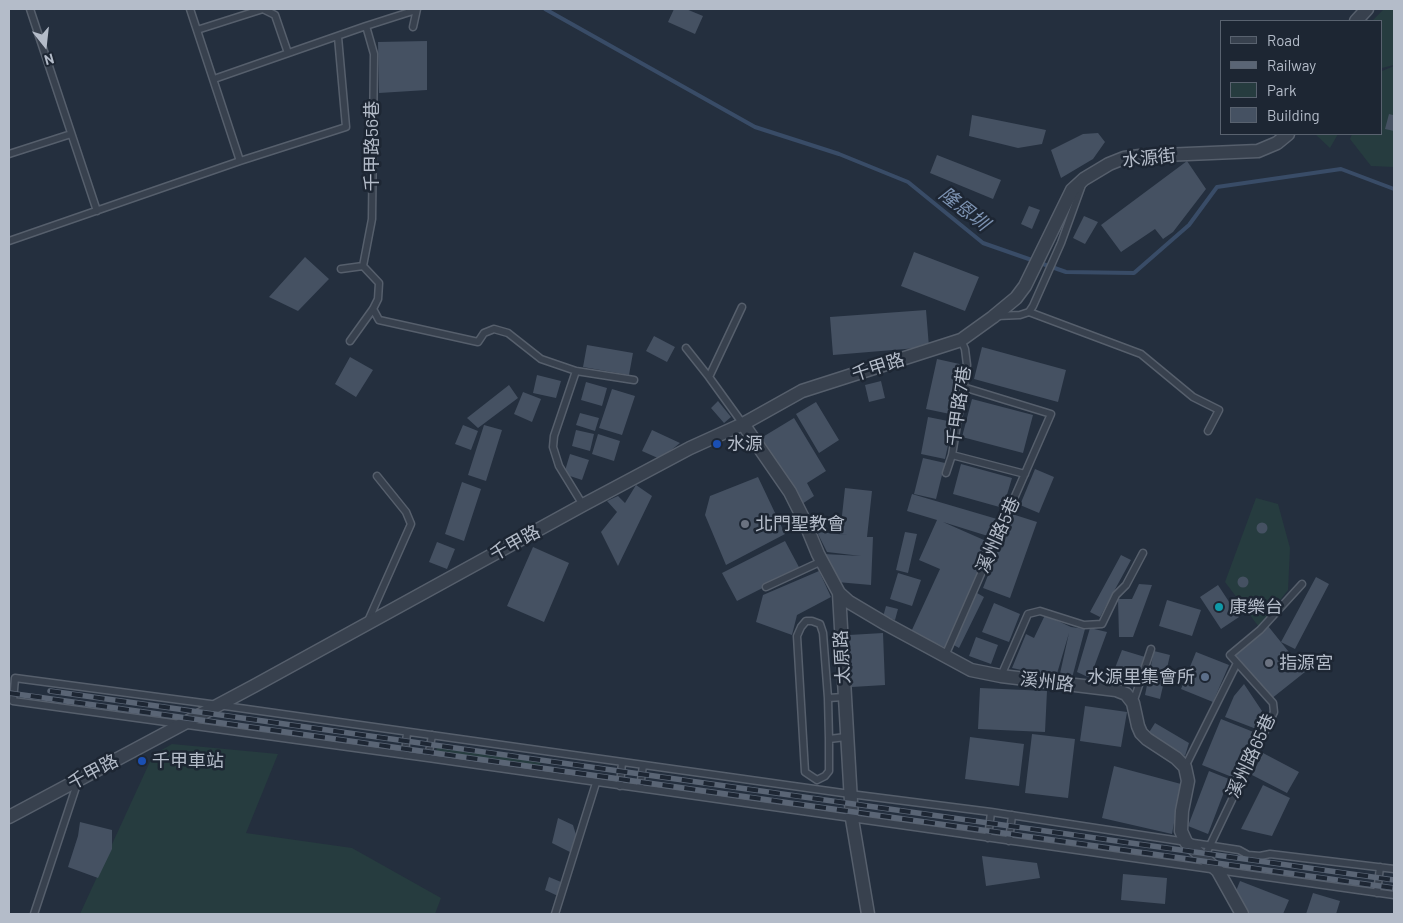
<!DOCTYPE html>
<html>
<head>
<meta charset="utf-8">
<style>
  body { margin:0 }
  #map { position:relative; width:1403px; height:923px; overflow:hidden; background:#242f3e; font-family:Barlow,sans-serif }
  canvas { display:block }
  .frame { position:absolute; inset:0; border:10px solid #b4bcc9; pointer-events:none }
  .legend { position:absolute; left:1220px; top:20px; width:162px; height:115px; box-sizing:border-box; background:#1d2633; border:1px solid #59626f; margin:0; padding:6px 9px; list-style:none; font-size:15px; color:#b4bcc9 }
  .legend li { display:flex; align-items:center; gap:10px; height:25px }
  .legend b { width:25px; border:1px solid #59626f }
  .north { position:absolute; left:20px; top:20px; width:50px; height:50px; -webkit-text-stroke:4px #1d2633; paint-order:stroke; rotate:164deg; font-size:14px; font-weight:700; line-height:20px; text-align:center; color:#b4bcc9 }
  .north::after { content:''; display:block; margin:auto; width:18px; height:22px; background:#b4bcc9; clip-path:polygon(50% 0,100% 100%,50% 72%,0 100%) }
</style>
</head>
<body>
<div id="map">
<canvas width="1403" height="923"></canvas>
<div class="frame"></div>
<ul class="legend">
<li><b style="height:6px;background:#38414e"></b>Road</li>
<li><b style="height:6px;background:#5a6575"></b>Railway</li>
<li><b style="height:14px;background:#263c3f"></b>Park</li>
<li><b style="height:14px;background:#455162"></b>Building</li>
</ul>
<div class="north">N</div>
</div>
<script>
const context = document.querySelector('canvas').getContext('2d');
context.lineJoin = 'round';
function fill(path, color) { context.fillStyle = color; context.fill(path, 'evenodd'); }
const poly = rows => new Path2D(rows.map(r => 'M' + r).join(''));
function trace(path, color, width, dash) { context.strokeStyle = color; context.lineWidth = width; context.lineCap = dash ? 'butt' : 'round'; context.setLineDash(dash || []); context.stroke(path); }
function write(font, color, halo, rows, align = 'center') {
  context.font = font + ' Barlow,"Noto Sans TC",sans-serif'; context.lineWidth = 5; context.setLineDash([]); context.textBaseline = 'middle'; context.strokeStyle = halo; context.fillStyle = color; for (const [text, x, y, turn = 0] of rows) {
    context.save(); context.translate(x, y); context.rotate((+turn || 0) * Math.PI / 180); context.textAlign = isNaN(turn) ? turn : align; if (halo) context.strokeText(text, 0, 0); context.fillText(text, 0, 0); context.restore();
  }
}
const green = poly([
  [1384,9,1394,9,1394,65,1382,68,1382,21,1372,21],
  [1394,66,1394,167,1371,166,1350,139,1352,134,1382,134,1382,71],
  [1315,134,1338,134,1330,148],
  [1256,498,1278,504,1290,548,1288,590,1259,627,1225,582],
  [172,744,278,754,246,833,352,848,441,898,435,914,80,914,153,755],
  [437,744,541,762,539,769,436,757]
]);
const stream = poly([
  [545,9,755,127,839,154,908,182,983,243,1066,272,1134,273,1189,225,1217,187,1341,169,1394,189]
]);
const building = poly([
  [674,9,686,9,703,16,695,34,668,22],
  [427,41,427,90,379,93,378,42],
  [1394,113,1394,131,1385,129,1389,114,1393,115],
  [972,115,1046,130,1042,144,1018,148,969,136],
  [1098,133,1105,142,1093,159,1061,178,1051,150,1083,134],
  [937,155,1001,180,993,199,930,173],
  [1187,161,1206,189,1173,232,1163,239,1155,229,1121,252,1101,225],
  [1029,206,1040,210,1032,229,1021,224],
  [1084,216,1098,222,1085,244,1073,238],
  [914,252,979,277,965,311,901,286],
  [305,257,329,279,298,311,269,297],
  [926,310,929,347,833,355,830,317],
  [654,336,675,347,667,362,646,351],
  [587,345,633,353,629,375,583,367],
  [982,347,1066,370,1058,402,974,379],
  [350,357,373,370,356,397,335,384],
  [937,359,964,365,950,414,926,409],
  [537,375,561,381,556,398,533,393],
  [881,381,885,398,869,402,865,385],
  [586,382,607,388,602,406,581,400],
  [509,385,518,398,478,428,467,418],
  [612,389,635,396,622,435,599,428],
  [523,392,541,399,532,422,514,414],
  [972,399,1033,415,1023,453,962,437],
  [718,401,731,417,724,423,711,408],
  [816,402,839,440,819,453,796,414],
  [580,413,599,418,595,431,576,425],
  [928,417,953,422,945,459,921,454],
  [794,418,826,471,807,483,814,496,802,504,761,438],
  [463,425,478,431,471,450,455,444],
  [484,425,502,430,486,481,468,475],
  [576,430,594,434,590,451,572,446],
  [652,430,680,443,660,459,642,451],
  [598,434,620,441,614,461,592,454],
  [570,454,589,460,582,480,564,474],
  [923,458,945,463,936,499,914,494],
  [961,464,1012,478,1003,508,953,494],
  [1035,469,1054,477,1039,513,1020,505],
  [758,477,785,534,726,565,705,515,710,496],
  [462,482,481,489,464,541,445,534],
  [636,485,652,496,618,566,601,532,617,512,607,501,618,496,625,503],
  [845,488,872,491,867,537,873,537,871,585,837,582,824,554,861,556,827,552,817,532,848,535,840,534],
  [912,494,997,519,991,537,943,522,993,544,946,648,911,632,940,569,919,560,937,520,907,511],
  [1012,514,1037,522,1010,598,983,588],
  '1256.5 528a5.5 5.5 0 1 1 11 0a5.5 5.5 0 1 1-11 0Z',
  [905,532,917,534,908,573,896,570],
  [785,541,800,569,737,601,722,573],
  [437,542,455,549,447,569,429,562],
  [533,547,569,563,544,622,507,606],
  [1121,555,1131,560,1100,617,1090,612],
  [819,571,831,597,797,615,792,635,756,622,763,595],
  [898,573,921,580,912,606,890,599],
  '1237.5 582a5.5 5.5 0 1 1 11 0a5.5 5.5 0 1 1-11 0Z',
  [1316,577,1329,584,1295,649,1281,642],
  [1139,584,1152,585,1133,637,1119,637,1118,599,1132,599],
  [1218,585,1239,617,1221,629,1200,597],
  [977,593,984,597,959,648,952,644],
  [1167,600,1201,610,1192,636,1159,626],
  [994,603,1020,614,1009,642,982,632],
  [886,606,898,609,895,620,883,617],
  [1045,615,1071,627,1085,629,1072,678,1059,678,1069,633,1056,677,1012,668,1026,634,1034,638],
  [1268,626,1305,672,1271,699,1234,653],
  [1090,628,1107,632,1090,678,1077,672],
  [883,633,885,685,852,687,849,635],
  [976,637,998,645,991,664,969,656],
  [1122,650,1145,657,1134,687,1108,686],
  [1154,651,1170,655,1160,699,1145,695],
  [1196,652,1229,665,1213,702,1181,689],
  [1244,684,1268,720,1259,730,1225,717,1234,696],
  [980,688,1047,691,1045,732,978,729],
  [1085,706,1127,712,1121,747,1080,741],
  [1221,719,1256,733,1237,779,1202,765],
  [1155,723,1189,743,1185,756,1148,734],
  [1032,734,1075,739,1068,798,1025,793],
  [970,737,1024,744,1019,786,965,779],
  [1263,753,1299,772,1287,793,1252,775],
  [1114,766,1181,784,1172,834,1102,818],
  [1209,771,1229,779,1208,834,1188,826],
  [1263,785,1290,798,1272,836,1241,829],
  [558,818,573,825,577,838,572,853,552,843],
  [80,822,112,830,112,849,98,878,68,867,78,836],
  [982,856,1037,863,1040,878,986,886],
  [1123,874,1167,878,1165,904,1121,900],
  [549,877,561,882,558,896,545,890],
  [1240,881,1289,900,1283,914,1250,914,1236,891],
  [1313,893,1340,901,1336,914,1306,914]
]);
const service = poly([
  [30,9,97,211],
  [190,9,240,161],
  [413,27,417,9],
  [197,30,263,9,275,15,288,53],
  [214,79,366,26],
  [9,154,71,134],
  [9,241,240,161,346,127,338,37],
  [341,269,363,266],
  [742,307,709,377,743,424],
  [373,309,379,320,478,342,484,333,494,329,508,333,541,359,576,371,634,380],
  [1029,312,1141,354,1193,397,1219,410,1208,431],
  [997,316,1020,315,1029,312,1033,306,1061,243,1082,185],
  [350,341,373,309,378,299,379,283,363,266,372,219,374,54,366,26,416,10],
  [686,348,709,377],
  [576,371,554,436,553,447,559,466,583,505],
  [952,455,1025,474],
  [946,473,952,455,967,365,965,349,961,340],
  [766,587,822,561],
  [368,621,411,524,406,512,377,476],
  [945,656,1051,414,963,387],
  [1001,676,1028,614,1040,611,1084,625,1102,624,1116,595,1126,585,1143,553],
  [844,697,828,698,823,633,820,624,812,621,806,621,801,627,797,636,805,772,817,780,825,776,829,771,829,739,846,737],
  [828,698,829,739],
  [1133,703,1151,649],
  [405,755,407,732],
  [428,758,432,735],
  [1185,767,1237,663],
  [620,786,622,762],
  [640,788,643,765],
  [988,838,991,812],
  [1009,841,1012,815],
  [1204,858,1274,712,1273,703,1230,655,1260,630,1302,584],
  [1394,869,1270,854,1260,856,1248,855,1239,850,991,812,850,794,218,705,15,678,13,701,428,758,1394,895],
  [1377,893,1380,867],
  [34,914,78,781],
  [555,914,596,783]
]);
const minor = poly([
  [1356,21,1367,9],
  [743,424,790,492,804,520,818,554,839,593,852,819,868,914],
  [839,593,849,602,886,624,971,670,1001,676,1116,690,1126,694,1133,703,1138,726,1141,733,1147,739,1176,758,1185,767,1188,781,1182,811,1181,831,1186,842,1218,871,1242,914],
  [9,817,254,686,583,505,690,448,743,424,802,391,961,340,993,317,1016,298,1025,286,1072,190,1084,179,1109,164,1124,158,1140,156,1258,151,1277,143,1288,134]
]);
const rail = poly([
  [50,691,1394,880],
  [9,693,1394,888]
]);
const markers = [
  [717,444,5,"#1a4fb4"],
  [745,524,5,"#6b7280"],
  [1219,607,5,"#0f9aa8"],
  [1269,663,5,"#6b7280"],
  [1205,677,5,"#5c6f8a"],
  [142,761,5,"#1a4fb4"]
];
const streetNames = [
  ["千甲路56巷",372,146,-90],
  ["水源街",1149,158,-6],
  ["千甲路",878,367,-18],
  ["千甲路7巷",959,406,-82],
  ["溪州路5巷",998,535,-66],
  ["千甲路",515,543,-29],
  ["太原路",842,657,-93],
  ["溪州路",1047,682,7],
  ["溪州路65巷",1251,756,-65],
  ["千甲路",93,772,-28]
];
const poiNames = [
  ["水源",727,444],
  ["北門聖教會",755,524],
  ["康樂台",1229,607],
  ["指源宮",1279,663],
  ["水源里集會所",1195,677,"right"],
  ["千甲車站",152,761]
];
const waterNames = [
  ["隆恩圳",964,209,38]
];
fill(green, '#263c3f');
trace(stream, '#394c67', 4);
fill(building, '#455162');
trace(service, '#565f6c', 9);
trace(minor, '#565f6c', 15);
trace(service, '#38414e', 6);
trace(minor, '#38414e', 12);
trace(rail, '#5a6575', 5.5);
trace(rail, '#1d2633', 4, [11]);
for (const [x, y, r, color] of markers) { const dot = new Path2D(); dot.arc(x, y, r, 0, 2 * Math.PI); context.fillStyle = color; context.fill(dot); trace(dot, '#1d2633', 2); }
write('18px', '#b4bcc9', '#1d2633', streetNames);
write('18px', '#b4bcc9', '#1d2633', poiNames, 'left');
write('italic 19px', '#7c92b1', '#1d2633', waterNames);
</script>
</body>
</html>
